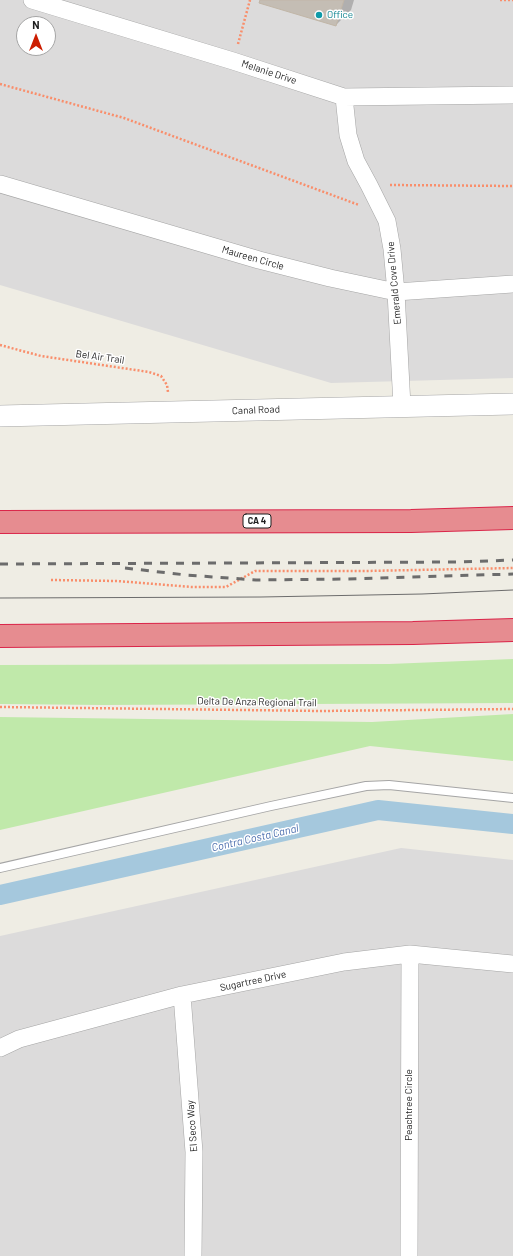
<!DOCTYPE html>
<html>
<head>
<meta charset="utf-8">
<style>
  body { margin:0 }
  #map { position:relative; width:513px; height:1256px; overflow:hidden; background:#efede4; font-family:Barlow,sans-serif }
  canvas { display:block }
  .north { position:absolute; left:16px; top:16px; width:40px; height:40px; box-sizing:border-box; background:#fff; border:1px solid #a5a5a5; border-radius:50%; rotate:0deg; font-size:11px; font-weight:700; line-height:16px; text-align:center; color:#1e1e1e }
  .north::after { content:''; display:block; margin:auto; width:14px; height:18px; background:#cc1d01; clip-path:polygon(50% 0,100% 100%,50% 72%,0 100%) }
</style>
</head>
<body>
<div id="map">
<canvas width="513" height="1256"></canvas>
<div class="north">N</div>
</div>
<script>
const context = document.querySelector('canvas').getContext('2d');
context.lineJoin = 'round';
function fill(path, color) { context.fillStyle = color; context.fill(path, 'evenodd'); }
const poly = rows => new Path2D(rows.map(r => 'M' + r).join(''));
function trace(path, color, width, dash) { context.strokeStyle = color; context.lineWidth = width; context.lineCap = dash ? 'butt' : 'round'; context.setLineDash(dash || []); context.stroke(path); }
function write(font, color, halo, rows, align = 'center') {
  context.font = font + ' Barlow,sans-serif'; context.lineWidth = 3; context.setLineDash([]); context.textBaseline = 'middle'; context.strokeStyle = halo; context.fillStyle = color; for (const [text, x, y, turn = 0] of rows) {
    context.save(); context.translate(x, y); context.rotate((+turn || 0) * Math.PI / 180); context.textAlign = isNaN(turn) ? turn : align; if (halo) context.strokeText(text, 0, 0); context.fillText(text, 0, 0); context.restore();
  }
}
const residential = poly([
  [0,0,513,0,513,378,331,383,0,285],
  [24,24,48,24,48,48,24,48],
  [401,848,513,860,513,1256,0,1256,0,936]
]);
const grass = poly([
  [513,659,513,703,103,705,0,704,0,665,389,664],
  [513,714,513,761,370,746,0,830,0,717,372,722]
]);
const shadow = poly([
  [261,0,354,0,351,10,336,25]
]);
const canal = poly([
  [0,895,378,810,513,824]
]);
const building = poly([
  [260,0,344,0,336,26,259,3,260,0]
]);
const path = poly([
  [500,0,513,0],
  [238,44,250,0],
  [0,84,124,118,359,205],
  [390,185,513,186],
  [0,345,41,356,149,372,161,376,167,385,168,392],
  [51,580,117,581,192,587,226,587,255,571,366,571,513,568],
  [0,707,321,711,513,709]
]);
const service = poly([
  [0,868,271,806,366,786,389,785,513,798]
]);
const minor = poly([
  [32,0,233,61,344,97,513,95],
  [344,97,348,135,356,161,369,185,387,221,392,249,396,292,402,406],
  [0,184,259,260,330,278,396,292,513,284],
  [182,995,194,1152,193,1256],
  [0,1048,19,1039,182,995,344,962,410,954,513,964],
  [409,1256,410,954]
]);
const tertiary = poly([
  [0,416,513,404]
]);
const motorway = poly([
  [0,522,411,521,513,518],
  [0,636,413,633,513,630]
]);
const tram = poly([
  [0,598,261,597,422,594,513,590]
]);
const rail = poly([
  [0,564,459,562,513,560],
  [125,568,186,575,256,580,347,579,513,574]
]);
const markers = [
  [319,15,4,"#0f9aa8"]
];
const shields = [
  [257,521,28]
];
const shieldNames = [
  ["CA 4",257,521]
];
const cultureNames = [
  ["Office",327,15]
];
const streetNames = [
  ["Melanie Drive",269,72,18],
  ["Maureen Circle",253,258,16],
  ["Emerald Cove Drive",394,283,-95],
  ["Bel Air Trail",100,357,8],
  ["Canal Road",256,410,-2],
  ["Delta De Anza Regional Trail",257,702,1],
  ["Sugartree Drive",253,981,-12],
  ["Peachtree Circle",409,1105,-90],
  ["El Seco Way",192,1126,-94]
];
const waterNames = [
  ["Contra Costa Canal",255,838,-13]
];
fill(residential, '#dcdbdb');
fill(grass, '#c0e9aa');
fill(shadow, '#0003');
trace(canal, '#a5c8dd', 20);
fill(building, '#c4bdb4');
trace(building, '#c1b6a7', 1);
trace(service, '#a5a5a5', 10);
trace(minor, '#a5a5a5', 18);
trace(tertiary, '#a5a5a5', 22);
trace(motorway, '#da2549', 24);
trace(path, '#f98e6b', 2.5, [2, 2]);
trace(service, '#fff', 8);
trace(minor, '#fff', 17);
trace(tertiary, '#fff', 21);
trace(motorway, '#e68c90', 22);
trace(tram, '#6c6c6c', 1);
trace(rail, '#6c6c6c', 3, [8, 8]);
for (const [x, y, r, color] of markers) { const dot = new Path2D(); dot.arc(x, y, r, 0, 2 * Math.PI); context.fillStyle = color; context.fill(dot); trace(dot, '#fff', 1.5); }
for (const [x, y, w] of shields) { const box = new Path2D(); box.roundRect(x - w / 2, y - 7, w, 14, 3); context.fillStyle = '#fff'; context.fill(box); trace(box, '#1e1e1e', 1); }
write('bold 9px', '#1e1e1e', null, shieldNames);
write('10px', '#0d838f', '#fff', cultureNames, 'left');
write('10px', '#1e1e1e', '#fff', streetNames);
write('italic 11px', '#4b6eae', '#fff', waterNames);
</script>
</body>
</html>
